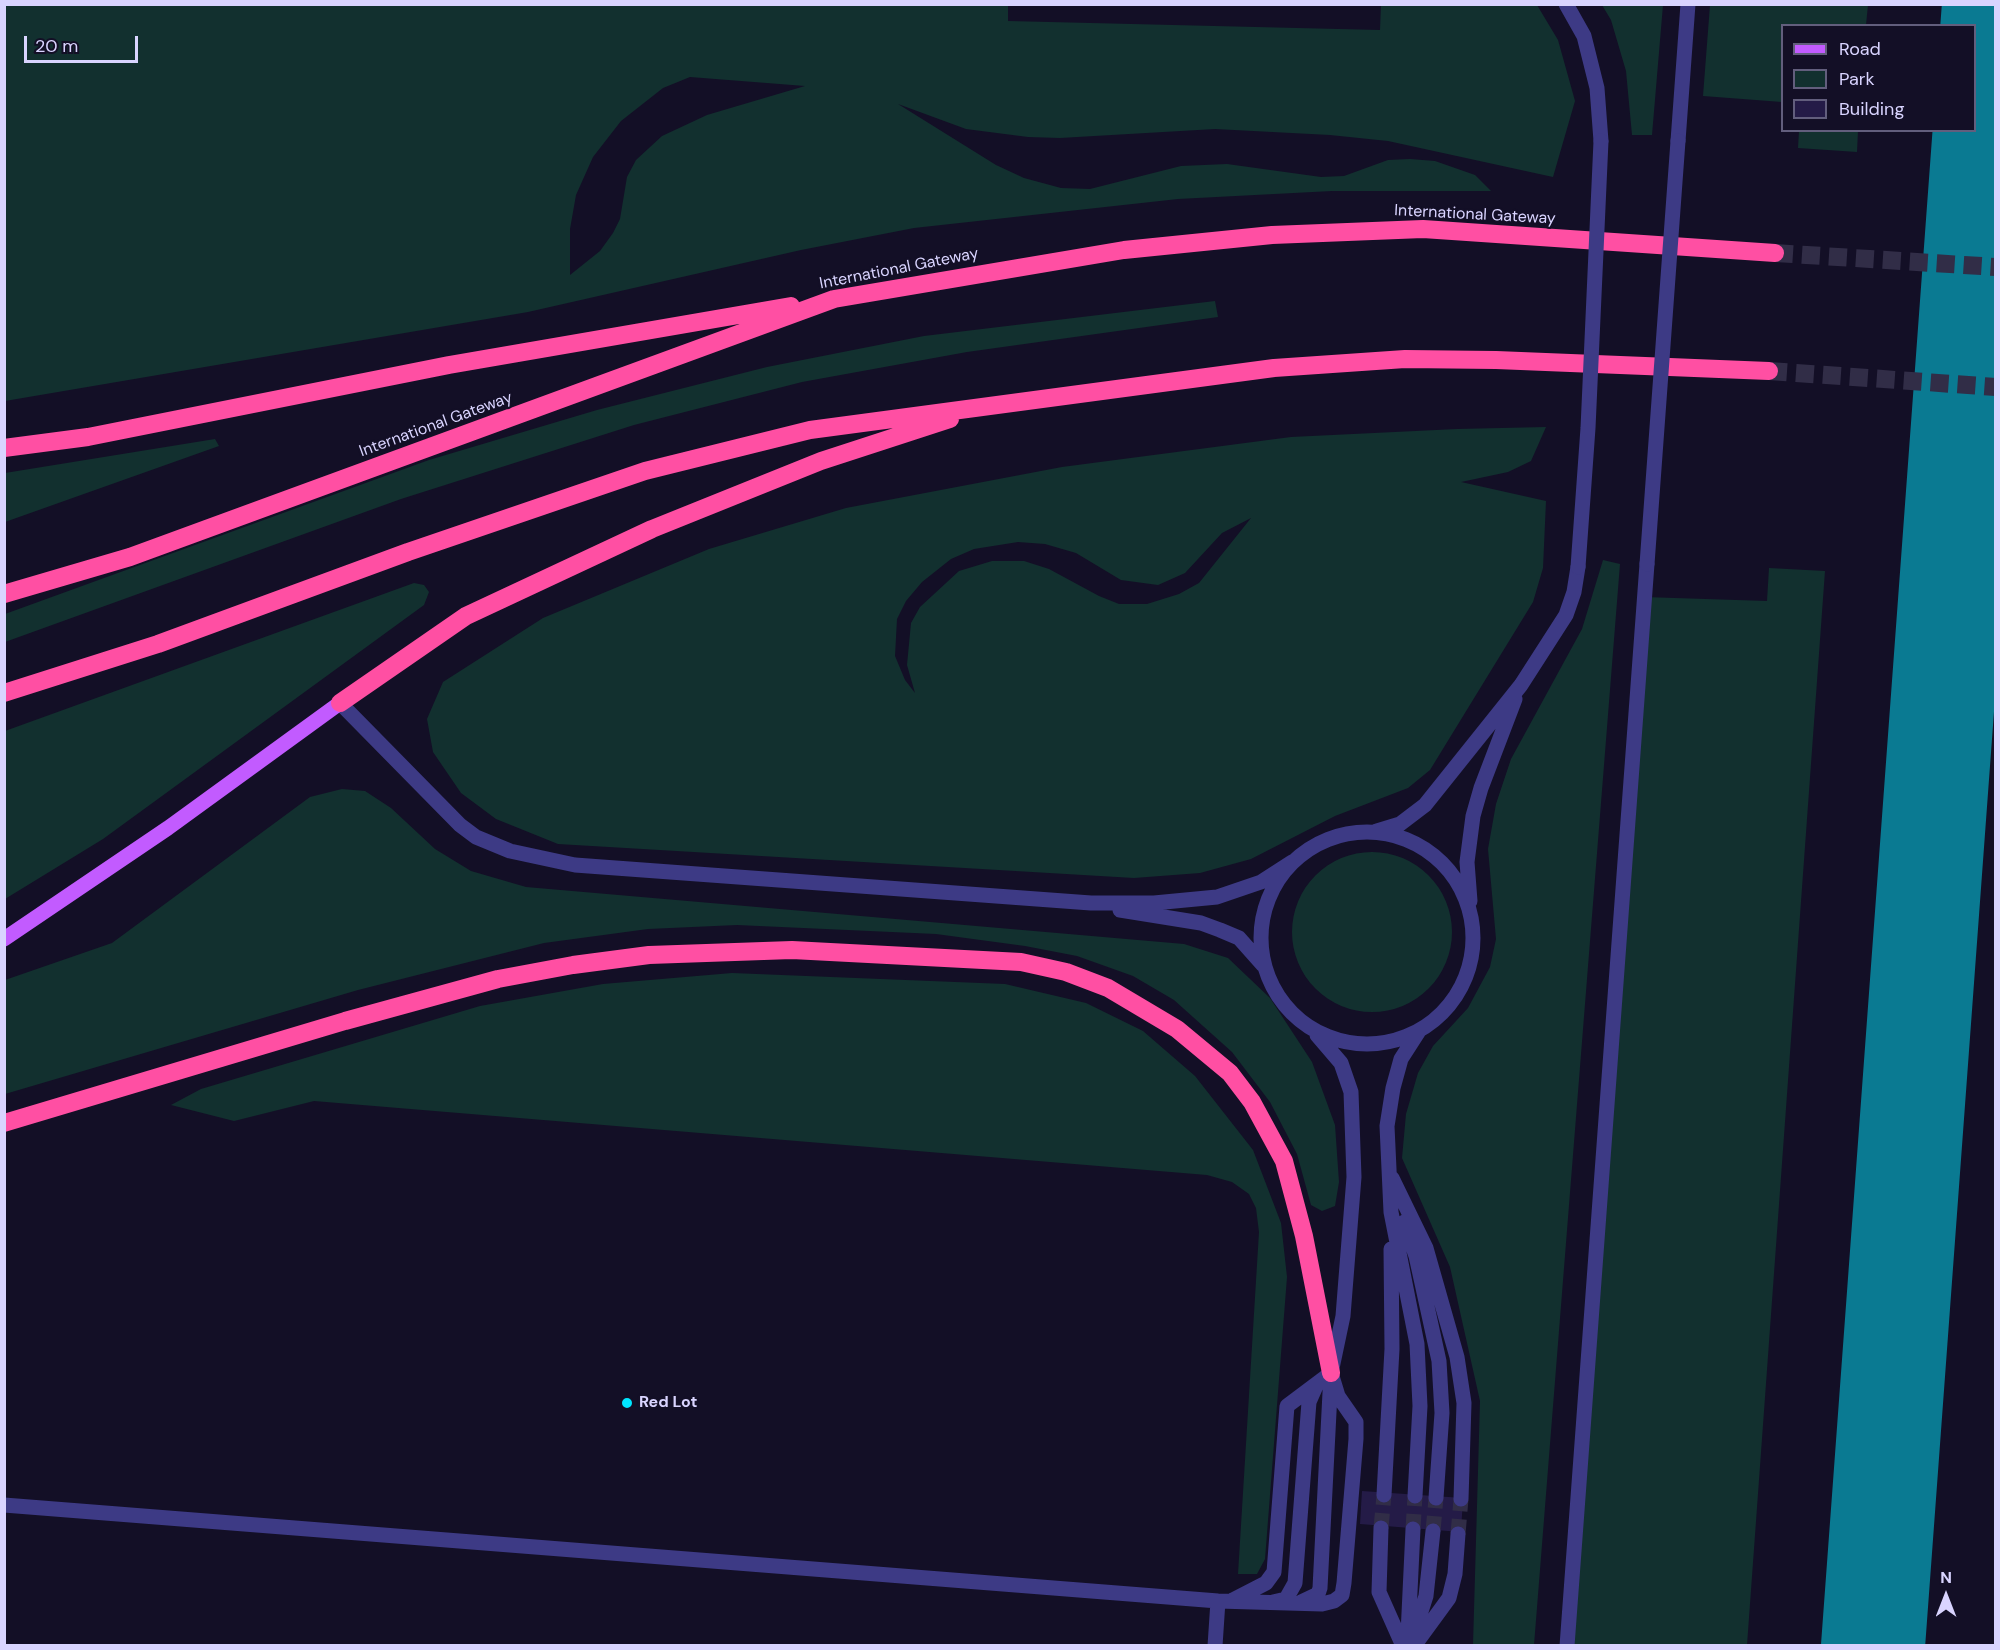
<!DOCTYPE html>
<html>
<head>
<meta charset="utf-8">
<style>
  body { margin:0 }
  #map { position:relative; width:2000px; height:1650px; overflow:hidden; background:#130f26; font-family:"DM Sans",sans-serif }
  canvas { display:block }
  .frame { position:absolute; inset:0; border:6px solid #d9d4ff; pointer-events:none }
  .legend { position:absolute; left:1781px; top:24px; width:195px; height:108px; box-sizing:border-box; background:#130f26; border:2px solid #625e7d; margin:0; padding:8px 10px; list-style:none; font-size:18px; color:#d9d4ff }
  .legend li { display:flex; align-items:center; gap:12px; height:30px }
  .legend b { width:30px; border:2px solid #625e7d }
  .north { position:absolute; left:1916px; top:1566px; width:60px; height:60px; -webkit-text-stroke:4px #130f26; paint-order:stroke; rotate:0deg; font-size:16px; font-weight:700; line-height:24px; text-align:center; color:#d9d4ff }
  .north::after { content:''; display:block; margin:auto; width:21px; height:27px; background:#d9d4ff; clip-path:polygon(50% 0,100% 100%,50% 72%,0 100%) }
  .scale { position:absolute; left:24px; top:36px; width:114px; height:27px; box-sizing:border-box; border:3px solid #d9d4ff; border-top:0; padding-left:8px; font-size:18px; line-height:21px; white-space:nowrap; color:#d9d4ff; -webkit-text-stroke:4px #130f26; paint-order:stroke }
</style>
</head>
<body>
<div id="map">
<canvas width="2000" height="1650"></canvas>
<div class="frame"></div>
<ul class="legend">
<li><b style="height:8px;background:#c25bff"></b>Road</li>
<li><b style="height:16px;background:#12302f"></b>Park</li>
<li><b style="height:16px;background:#241b47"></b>Building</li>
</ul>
<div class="north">N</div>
<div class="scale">20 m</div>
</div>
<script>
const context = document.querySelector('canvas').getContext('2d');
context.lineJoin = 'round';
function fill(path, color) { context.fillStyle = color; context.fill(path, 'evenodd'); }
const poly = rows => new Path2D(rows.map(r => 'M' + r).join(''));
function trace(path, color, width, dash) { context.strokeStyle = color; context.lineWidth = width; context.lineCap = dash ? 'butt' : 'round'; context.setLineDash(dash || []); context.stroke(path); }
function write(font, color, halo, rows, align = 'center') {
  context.font = font + ' "DM Sans",sans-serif'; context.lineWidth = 4.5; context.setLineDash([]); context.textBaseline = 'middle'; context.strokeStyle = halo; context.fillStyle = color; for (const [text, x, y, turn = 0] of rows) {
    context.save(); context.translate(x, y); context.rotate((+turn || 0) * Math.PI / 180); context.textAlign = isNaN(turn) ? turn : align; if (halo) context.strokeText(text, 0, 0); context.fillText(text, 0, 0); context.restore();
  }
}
const green = poly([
  [1008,4,1008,21,1380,30,1381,5,1537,5,1558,40,1575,101,1553,177,1388,141,1330,135,1215,129,1060,138,1028,137,966,129,898,104,996,165,1024,178,1061,188,1090,189,1181,166,1227,164,1321,177,1344,176,1388,160,1410,159,1435,161,1475,175,1491,191,1332,191,1178,199,914,228,801,250,528,312,5,401,5,5],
  [690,77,805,86,707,115,662,136,636,160,627,177,620,219,613,233,600,251,570,275,570,229,576,195,593,157,621,121,663,88],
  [1602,5,1663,5,1652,135,1632,135,1626,71,1611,20],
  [1710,5,1710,4,1868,5,1866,25,1782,26,1782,102,1703,96],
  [1799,131,1858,131,1857,152,1798,148],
  [1215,301,1218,317,967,352,802,382,634,425,401,499,5,642,5,614,429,460,597,410,767,367,924,336],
  [1546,427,1531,461,1508,472,1461,482,1546,501,1543,568,1533,602,1430,770,1408,788,1335,816,1251,859,1200,873,1134,878,558,844,496,819,461,793,433,752,427,719,443,682,543,618,709,549,846,508,1062,467,1291,437,1457,429],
  [1251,518,1199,583,1179,594,1147,604,1119,604,1099,596,1049,569,1024,561,992,561,959,571,920,607,911,623,907,665,915,693,905,680,895,656,897,619,906,601,922,582,951,559,974,549,1018,542,1045,544,1076,553,1121,580,1158,585,1185,573,1222,533],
  [215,439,219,446,5,522,5,473],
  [1603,560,1620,564,1534,1645,1473,1645,1480,1401,1450,1267,1402,1158,1406,1114,1418,1073,1433,1046,1468,1008,1490,967,1496,939,1488,849,1496,804,1511,759,1582,629],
  [1769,568,1825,571,1747,1645,1567,1646,1644,597,1767,601],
  [414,583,424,585,429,592,424,605,103,839,5,899,5,731],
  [342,789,365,791,391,808,435,849,471,871,526,887,1184,944,1228,958,1270,998,1312,1062,1335,1125,1339,1182,1335,1206,1322,1211,1311,1205,1297,1154,1270,1102,1232,1052,1174,1000,1133,976,1077,956,1025,946,936,934,737,925,648,929,544,943,358,990,5,1094,5,980,112,943,310,797],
  '1292 932a80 80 0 1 1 160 0a80 80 0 1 1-160 0Z',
  [732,973,1005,984,1086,1003,1143,1031,1195,1076,1253,1150,1281,1223,1287,1277,1265,1559,1257,1574,1238,1574,1259,1232,1256,1208,1249,1194,1232,1182,1207,1175,314,1101,234,1121,171,1105,201,1089,480,1006,603,984]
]);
const taxiway = poly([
  [1873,1646,1994,4]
]);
const building = poly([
  [1362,1491,1463,1498,1461,1532,1360,1524]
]);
const minorTunnel = poly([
  [1381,1528,1384,1495],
  [1413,1529,1415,1496],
  [1433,1531,1436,1498],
  [1458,1534,1461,1499]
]);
const highwayTunnel = poly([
  [1775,253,1996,267],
  [1769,371,1996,387]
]);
const minor = poly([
  [1566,4,1584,36,1597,88,1601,141],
  [1678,141,1688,4],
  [340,703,460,825,476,837,510,851,575,865,1091,903,1154,903,1217,897,1261,882,1292,862],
  [1377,831,1400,824,1425,805,1521,685,1566,615,1574,592,1578,567],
  '1261 938a106 106 0 1 1 212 0a106 106 0 1 1-212 0Z',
  [1470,901,1467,862,1473,816,1481,788,1515,699],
  [1120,910,1201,923,1220,930,1239,938,1263,965],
  [1392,1178,1426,1248,1457,1357,1464,1403,1461,1499],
  [1404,1222,1416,1256,1439,1361,1442,1413,1436,1498],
  [1384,1495,1392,1349,1391,1249],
  [1415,1496,1420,1406,1417,1344,1391,1212,1387,1126,1393,1088,1401,1059,1419,1031],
  [4,1505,1218,1601,1322,1604,1334,1601,1342,1595,1344,1583,1356,1439,1356,1422,1338,1396,1331,1373],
  [1381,1528,1379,1592,1403,1646],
  [1233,1600,1266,1583,1274,1572,1287,1406,1331,1373],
  [1273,1602,1286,1599,1295,1583,1309,1402,1316,1386],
  [1301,1602,1318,1594,1320,1588,1331,1373,1343,1316,1354,1177,1351,1092,1341,1063,1317,1035],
  [1408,1634,1413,1529],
  [1411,1643,1426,1596,1433,1531],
  [1215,1646,1218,1601],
  [1414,1646,1449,1598,1455,1574,1458,1534],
  [1567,1646,1647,564]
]);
const major = poly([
  [4,939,168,828,340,703]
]);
const highway = poly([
  [4,448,88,437,449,365,791,306],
  [4,594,130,557,834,299,1124,250,1272,235,1423,229,1775,253],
  [4,693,158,644,408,552,645,471,810,430,1274,368,1405,359,1496,360,1769,371],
  [340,703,466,616,652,529,821,461,950,419],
  [4,1123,345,1021,498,979,573,965,649,955,792,950,1021,962,1066,972,1108,988,1177,1029,1230,1073,1252,1102,1284,1161,1304,1236,1331,1373]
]);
const minorBridge = poly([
  [1647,564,1678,141],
  [1578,567,1588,428,1601,141]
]);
const markers = [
  [627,1403,6,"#00e5ff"]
];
const streetNames = [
  ["International Gateway",1475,215,3],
  ["International Gateway",899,269,-11],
  ["International Gateway",436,425,-20]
];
const poiNames = [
  ["Red Lot",639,1403]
];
fill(green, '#12302f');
trace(taxiway, '#0a7a92', 104);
fill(building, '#241b47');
trace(minorTunnel, '#312d47', 15, [15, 8]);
trace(highwayTunnel, '#312d47', 18, [18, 9]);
trace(minor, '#3d3a85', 15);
trace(major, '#c25bff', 15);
trace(highway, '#ff4fa3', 18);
trace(minorBridge, '#3d3a85', 15);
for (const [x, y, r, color] of markers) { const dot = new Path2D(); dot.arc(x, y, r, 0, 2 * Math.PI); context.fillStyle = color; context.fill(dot); trace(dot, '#130f26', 2); }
write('16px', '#d9d4ff', '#130f26', streetNames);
write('bold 16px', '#d9d4ff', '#130f26', poiNames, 'left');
</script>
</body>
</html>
